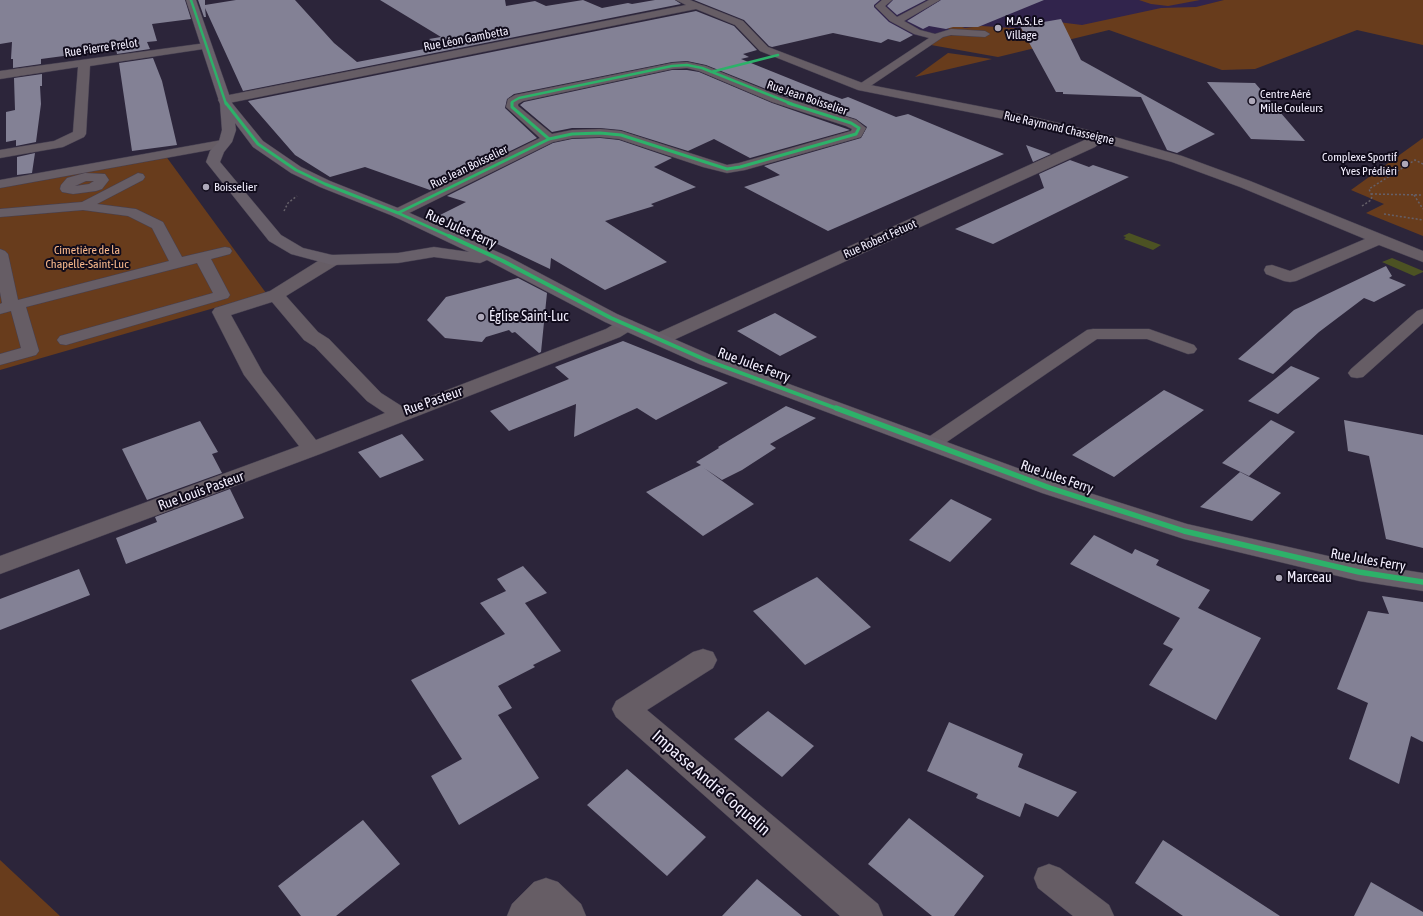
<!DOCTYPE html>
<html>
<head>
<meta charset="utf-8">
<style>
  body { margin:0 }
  canvas { display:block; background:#2c253a }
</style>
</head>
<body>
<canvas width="1423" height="916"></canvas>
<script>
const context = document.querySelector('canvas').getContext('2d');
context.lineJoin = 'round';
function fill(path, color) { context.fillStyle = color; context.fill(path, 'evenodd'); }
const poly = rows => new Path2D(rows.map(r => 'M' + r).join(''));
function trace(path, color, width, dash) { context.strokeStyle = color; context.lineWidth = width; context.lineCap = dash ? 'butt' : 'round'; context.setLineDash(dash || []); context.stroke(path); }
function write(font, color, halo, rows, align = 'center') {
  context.font = font + ' "Asap Condensed",sans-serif'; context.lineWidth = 4; context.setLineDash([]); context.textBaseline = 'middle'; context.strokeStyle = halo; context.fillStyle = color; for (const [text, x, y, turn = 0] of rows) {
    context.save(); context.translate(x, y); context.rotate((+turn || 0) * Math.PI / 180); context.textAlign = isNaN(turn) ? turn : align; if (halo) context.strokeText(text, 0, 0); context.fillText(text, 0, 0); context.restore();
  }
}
const built = poly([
  [821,0,1224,0,1109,30,934,39,870,26]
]);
const green = poly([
  [1139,0,1200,0,1168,6,1151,4],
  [1224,0,1423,0,1423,45,1357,30,1255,69,1222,70,1109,30,998,57,931,45,941,37,958,34,948,29,955,25,962,26,962,27,965,28,982,26,1026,29,1058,22,1082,25,1161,8,1196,7],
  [948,53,992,59,915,77],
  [1423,138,1423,236,1366,213,1384,204,1351,190],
  [165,155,266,293,0,370,0,187],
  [0,860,60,916,0,916]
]);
const water = poly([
  [1129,233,1161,245,1153,250,1124,239,1126,237,1123,236],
  [1392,258,1423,271,1423,272,1414,276,1382,262]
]);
const building = poly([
  [0,0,185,0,191,19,152,24,157,41,147,42,150,49,117,54,116,49,41,59,41,64,13,68,13,59,11,59,12,42,0,44],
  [198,0,205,0,205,5,236,0,295,0,334,43,357,62,440,46,429,39,441,37,380,0,505,0,506,6,535,1,546,6,583,0,602,8,628,3,632,4,655,0,675,0,681,4,243,91,205,8,206,17,204,17],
  [694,0,880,0,874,5,874,7,889,22,913,35,900,42,888,39,881,43,833,33,772,47,769,46,744,20],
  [893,0,926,0,897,15,887,6],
  [941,0,1044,0,978,27,953,27,946,29,929,26,923,29,907,21],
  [696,11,734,26,757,50,743,54,749,57,741,59,823,92,842,99,848,97,896,117,908,114,1004,154,828,231,744,187,780,175,764,166,861,138,867,127,856,119,781,95,706,65,687,61,672,62,514,94,507,99,505,108,537,138,430,190,365,167,330,177,295,155,248,101],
  [1061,19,1081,60,1215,134,1177,153,1167,150,1141,97,1063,94,1063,92,1056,92,1020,26],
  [153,58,162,81,177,145,132,151,119,63],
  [672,70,687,70,699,72,772,103,850,130,750,158,714,139,688,151,621,130,600,128,572,128,552,132,520,105,524,102],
  [42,74,42,86,40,86,41,104,36,142,16,146,16,140,6,142,6,112,15,110,14,78],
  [1207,82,1255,83,1305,141,1251,139],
  [600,138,619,140,672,158,654,167,696,187,651,204,654,206,605,221,667,262,605,290,551,258,550,269,438,216,466,202,447,196,553,143,572,139],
  [1026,145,1051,154,1033,162],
  [35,153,32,173,17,175,17,157],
  [1070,160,1089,167,1093,165,1129,177,993,244,955,229,1044,188,1039,174],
  [1386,266,1392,276,1389,278,1406,285,1374,302,1364,298,1319,332,1273,374,1238,359,1294,310],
  [518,278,547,293,541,352,539,353,515,332,512,333,509,330,486,337,482,342,445,338,427,320,446,297],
  [775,313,817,337,780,356,737,331],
  [623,341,728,383,656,420,637,408,574,437,576,404,509,431,490,411,569,379,555,367],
  [1291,366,1320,378,1278,414,1248,401],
  [1164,390,1204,410,1114,477,1072,455],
  [786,406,816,418,770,444,776,448,742,470,722,480,704,468,754,504,703,536,646,492,701,465,696,462,719,448,718,447],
  [1271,420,1295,432,1249,476,1222,463],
  [1344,420,1423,435,1423,548,1386,539,1369,456,1348,451],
  [200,421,218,452,212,454,222,473,147,500,122,449],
  [402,434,424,460,380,478,358,452],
  [1240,472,1281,493,1252,521,1200,507],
  [230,489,244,518,126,564,116,538,157,522,155,517],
  [951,499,992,519,950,562,909,540],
  [1094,535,1132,554,1135,549,1159,560,1156,565,1210,590,1198,608,1261,638,1216,720,1149,685,1173,649,1163,644,1180,618,1070,564],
  [523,566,547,593,525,603,561,651,533,665,535,667,498,686,512,708,498,715,539,778,459,825,431,776,462,759,411,680,505,634,480,603,506,591,497,579],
  [79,569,90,595,0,630,0,599],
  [817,577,871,627,805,665,753,611],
  [1382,596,1423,602,1423,742,1411,736,1399,784,1349,759,1368,703,1337,689,1368,611,1389,614],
  [768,711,814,746,782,777,734,739],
  [949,722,1023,754,1018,767,1077,792,1058,817,1025,803,1020,817,976,798,978,794,927,771],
  [627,769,706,837,667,876,587,805],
  [909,818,984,876,954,916,932,916,868,864],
  [363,820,400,864,336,916,301,916,278,886],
  [1163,840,1280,916,1183,916,1135,883],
  [757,879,802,916,722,916],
  [1371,882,1423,912,1423,916,1354,916]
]);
const path = poly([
  [1371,194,1423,195],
  [1414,195,1423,209],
  [1362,206,1371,200,1372,196,1369,189,1415,160,1423,164],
  [284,211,288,203,297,196],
  [1384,214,1423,220]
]);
const lane = poly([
  [882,0,892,0,885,6,897,17,929,0,940,0,904,21,920,30,935,34,951,29,985,31,990,34,985,37,951,35,943,37,866,89,858,89,857,87,858,85,929,38,914,34,890,21,875,6,882,0],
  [222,140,226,141,228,144,226,147,0,188,0,180,222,140],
  [85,173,105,174,109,180,102,189,96,191,73,194,62,192,60,189,61,185,67,178,85,173],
  [86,181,94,181,89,184,75,186,86,181],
  [138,173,143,174,145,177,143,180,97,204,136,209,163,222,182,257,225,247,230,248,232,251,230,254,211,259,230,295,228,298,66,345,60,344,57,340,60,336,213,293,197,263,26,307,39,351,36,355,0,365,0,354,21,348,11,311,0,314,0,304,2,303,0,292,0,249,5,251,8,254,18,300,169,261,152,228,128,216,83,210,0,217,0,209,82,202,138,173],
  [1423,309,1423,323,1363,377,1357,378,1351,377,1348,373,1351,369,1417,311,1423,309],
  [1093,329,1149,329,1194,345,1197,349,1194,353,1188,354,1147,339,1097,339,938,448,931,450,924,448,921,444,924,440,1087,330,1093,329],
  [1049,864,1060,868,1109,905,1114,916,1073,916,1038,888,1034,878,1038,868,1049,864]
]);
const street = poly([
  [676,0,690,0,743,21,768,47,865,84,1029,116,1104,134,1182,156,1250,181,1423,251,1423,262,1379,245,1296,281,1290,282,1284,281,1266,274,1264,270,1266,266,1272,265,1290,271,1365,239,1240,187,1172,162,1101,142,1095,147,667,343,660,345,653,343,651,339,653,335,1089,138,1029,124,858,90,760,51,735,25,696,9,224,104,220,103,218,100,220,97,224,96,686,5,676,0],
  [206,43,210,44,211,46,210,48,90,66,86,134,84,137,63,147,0,158,0,150,54,141,73,132,78,67,0,79,0,71,206,43],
  [687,62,706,66,780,96,856,120,866,128,861,137,745,170,727,173,703,167,619,139,600,137,572,138,553,142,403,216,398,218,393,216,390,213,393,210,540,138,506,107,508,99,515,95,672,63,687,62],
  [687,68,699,71,772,102,846,126,852,129,851,131,739,163,727,165,621,131,600,129,572,130,552,134,518,106,518,104,523,101,672,69,687,68],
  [332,255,338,256,340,260,338,264,286,296,318,332,329,339,381,393,403,407,606,329,619,321,626,319,633,321,635,325,633,329,620,337,320,454,0,574,0,556,299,446,244,375,212,312,215,308,270,291,326,256,332,255],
  [272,302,304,340,315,347,367,401,385,413,316,440,263,373,231,315,272,302],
  [703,649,713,652,717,660,713,668,647,710,878,904,883,916,840,916,616,717,612,709,616,701,693,652,703,649],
  [546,878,558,882,581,904,586,916,507,916,512,904,534,882,546,878]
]);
const secondary = poly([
  [186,0,196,0,232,103,263,141,301,167,330,181,403,210,509,257,617,314,713,356,1058,483,1187,524,1359,563,1423,573,1423,591,1359,581,1184,539,1042,493,699,364,605,322,487,260,480,263,434,257,398,263,332,265,291,254,269,241,206,162,210,151,219,141,222,130,220,104,186,0],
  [235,123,253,147,291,173,320,187,393,216,469,252,434,247,398,253,332,255,303,248,281,235,220,162,224,152,232,142,236,130,235,123]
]);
const cyclewayFar3 = poly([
  [191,0,226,104],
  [711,72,778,55],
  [512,104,512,102,519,98,672,66,687,65,702,68,792,104]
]);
const cyclewayFar2 = poly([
  [226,103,258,144,296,170,325,184,398,213,451,237],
  [512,103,512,107,549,139],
  [549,139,572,134,600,133,621,135,727,169,740,167,856,134,859,128,851,123,788,103],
  [398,213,549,139]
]);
const cyclewayFar1 = poly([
  [449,236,503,261,611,318,706,360,838,409]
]);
const cycleway = poly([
  [836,408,1050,488,1184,531,1359,572,1423,582]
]);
const markers = [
  [998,28,4,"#ada8b9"],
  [1252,101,4,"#ada8b9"],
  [1405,164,4,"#ada8b9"],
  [206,187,4,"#ada8b9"],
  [481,317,4,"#ada8b9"],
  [1279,578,4,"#ada8b9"]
];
const farPoinames = [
  ["M.A.S. Le",1006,21],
  ["Village",1006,35],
  ["Centre Aéré",1260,94],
  ["Mille Couleurs",1260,108],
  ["Complexe Sportif",1397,157,"right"],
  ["Yves Prédiéri",1397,171,"right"],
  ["Boisselier",214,187]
];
const farStreetnames = [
  ["Rue Léon Gambetta",466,39,-11],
  ["Rue Pierre Prelot",101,48,-8],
  ["Rue Jean Boisselier",807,98,19],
  ["Rue Raymond Chasseigne",1059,128,13],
  ["Rue Jean Boisselier",469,167,-26],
  ["Rue Robert Fetuot",880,239,-24]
];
const farParknames = [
  ["Cimetière de la",87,250],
  ["Chapelle-Saint-Luc",87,264]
];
const streetNames = [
  ["Rue Jules Ferry",461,229,24],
  ["Rue Jules Ferry",754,365,20],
  ["Rue Pasteur",433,401,-19],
  ["Rue Jules Ferry",1057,477,19],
  ["Rue Louis Pasteur",201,491,-20],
  ["Rue Jules Ferry",1368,560,10]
];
const poiNames = [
  ["Église Saint-Luc",489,317],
  ["Marceau",1287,578]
];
const nearStreetnames = [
  ["Impasse André Coquelin",711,783,41]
];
fill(built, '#31244c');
fill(green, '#683c1c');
fill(water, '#4c5223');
fill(building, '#838195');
trace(lane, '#453f50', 1);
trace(street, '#453f50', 1);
trace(secondary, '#453f50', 1);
trace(path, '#656069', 1.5, [2, 2]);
fill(lane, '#665d65');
fill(street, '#665d65');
fill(secondary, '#68606a');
trace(cyclewayFar3, '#2db169', 2.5);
trace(cyclewayFar2, '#2db169', 3);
trace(cyclewayFar1, '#2db169', 4);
trace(cycleway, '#2db169', 5.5);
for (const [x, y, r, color] of markers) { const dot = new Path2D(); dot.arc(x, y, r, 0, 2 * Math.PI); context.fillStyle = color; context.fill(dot); trace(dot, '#100b1b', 1.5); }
write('12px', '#f2eefd', '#100b1b', farPoinames, 'left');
write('12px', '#f2eefd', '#100b1b', farStreetnames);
write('12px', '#f9b98c', '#100b1b', farParknames);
write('14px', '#f2eefd', '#100b1b', streetNames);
write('14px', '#f2eefd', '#100b1b', poiNames, 'left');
write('17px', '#f2eefd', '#100b1b', nearStreetnames);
</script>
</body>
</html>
